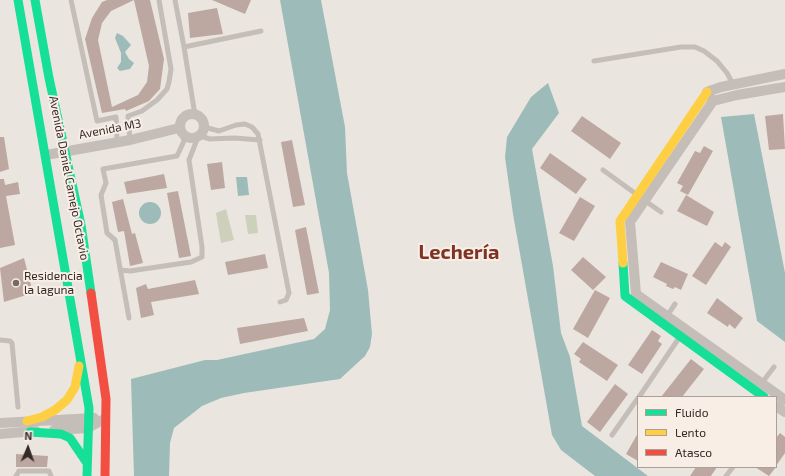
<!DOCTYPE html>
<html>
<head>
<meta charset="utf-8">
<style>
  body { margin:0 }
  #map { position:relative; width:785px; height:476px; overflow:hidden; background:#ebe5df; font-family:"Exo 2",sans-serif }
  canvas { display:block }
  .legend { position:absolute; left:637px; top:396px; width:140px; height:72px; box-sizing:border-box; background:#f8eee6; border:1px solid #aaa09a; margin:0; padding:5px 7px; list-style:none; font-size:12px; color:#342a27 }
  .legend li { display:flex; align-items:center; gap:8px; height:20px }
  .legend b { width:20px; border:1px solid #aaa09a }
  .north { position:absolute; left:8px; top:428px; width:40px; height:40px; -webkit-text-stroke:3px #f8eee6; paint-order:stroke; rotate:2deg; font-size:11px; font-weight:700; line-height:16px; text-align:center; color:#342a27 }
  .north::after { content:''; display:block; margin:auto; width:14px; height:18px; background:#342a27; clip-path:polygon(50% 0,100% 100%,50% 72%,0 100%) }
</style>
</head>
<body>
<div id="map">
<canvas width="785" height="476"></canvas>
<ul class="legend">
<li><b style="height:5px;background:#16e098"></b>Fluido</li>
<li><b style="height:5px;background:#ffcf43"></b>Lento</li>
<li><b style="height:5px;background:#f24e42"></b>Atasco</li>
</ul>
<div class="north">N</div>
</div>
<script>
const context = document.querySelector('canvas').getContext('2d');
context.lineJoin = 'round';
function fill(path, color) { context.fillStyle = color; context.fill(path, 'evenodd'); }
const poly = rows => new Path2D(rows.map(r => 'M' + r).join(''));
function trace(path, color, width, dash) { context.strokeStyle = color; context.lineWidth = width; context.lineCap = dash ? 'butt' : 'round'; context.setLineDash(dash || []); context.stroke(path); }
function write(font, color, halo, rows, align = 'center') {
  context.font = font + ' "Exo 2",sans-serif'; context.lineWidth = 4; context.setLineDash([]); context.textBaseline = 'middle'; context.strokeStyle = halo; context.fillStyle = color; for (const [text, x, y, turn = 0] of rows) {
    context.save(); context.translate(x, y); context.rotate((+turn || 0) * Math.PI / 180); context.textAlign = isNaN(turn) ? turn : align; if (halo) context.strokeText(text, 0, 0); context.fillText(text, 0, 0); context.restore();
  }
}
const green = poly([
  [226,209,234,240,221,243,216,213],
  [245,215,256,215,258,233,248,234]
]);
const water = poly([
  [280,0,321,0,345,127,347,173,368,290,372,334,370,347,365,356,340,379,244,393,221,398,202,406,174,428,170,443,169,476,134,476,131,379,205,360,217,360,314,339,325,329,330,310,329,273],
  [117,33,123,36,131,45,125,52,129,59,134,63,130,69,120,71,117,68,121,62,121,53,115,38],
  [548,83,559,113,532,149,553,266,561,333,570,357,582,426,648,476,595,476,561,450,552,435,513,214,505,157,507,137,531,97],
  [754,114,785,273,785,342,757,321,721,117],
  [236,177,247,177,249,195,238,196],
  '139 213a11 11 0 1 1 22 0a11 11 0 1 1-22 0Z'
]);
const building = poly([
  [107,0,150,0,164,59,160,89,149,101,126,111,125,109,102,113,85,39,92,18,102,2],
  [134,0,149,66,147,82,138,95,112,107,98,40,102,23,111,11],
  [212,0,251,0,245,14],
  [217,8,223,34,190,38,188,13],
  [783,114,785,149,769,150,765,116],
  [582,116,621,143,610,159,571,131],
  [0,137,4,137,9,169,0,172],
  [292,140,305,205,293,207,281,142],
  [704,146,713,151,688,195,680,191,683,186,677,183,695,151,700,153],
  [550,153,587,179,576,194,540,168],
  [222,162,225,188,211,190,207,164],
  [164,174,167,188,127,194,124,182],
  [0,179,4,179,5,185,18,182,20,194,6,196,15,245,0,248],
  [178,191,191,256,179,258,167,193],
  [686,195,714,212,707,226,677,211],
  [580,197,595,206,574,241,559,233],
  [123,199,132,234,135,233,143,263,130,266,124,231,118,232,112,202],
  [306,227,319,293,307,295,295,230],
  [715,242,722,247,725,242,731,247,706,285,692,276],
  [265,254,268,268,228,275,225,262],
  [583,257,606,277,593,290,571,270],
  [24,258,33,293,4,302,0,268],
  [661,262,688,274,681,290,675,287,673,289,666,286,667,284,653,277],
  [195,280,199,294,151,302,154,315,141,318,136,288,146,284,148,289],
  [595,290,610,298,588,338,573,329],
  [717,298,743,318,735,329,729,324,728,327,707,313],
  [304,318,308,331,240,344,237,328],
  [652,330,661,336,658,341,662,344,642,374,628,365],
  [583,342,618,365,607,381,579,362,581,359,574,354],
  [691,359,704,369,682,397,661,397],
  [615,384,628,394,600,432,587,422],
  [638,433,638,461,626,454],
  [780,433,785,437,785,453,776,466,776,438],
  [16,454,48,456,47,467,16,467],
  [696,467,717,467,711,476,690,476],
  [755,467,776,467,769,476]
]);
const lane = poly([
  [71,0,97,121,116,117,117,142],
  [175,0,184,47],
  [594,61,681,47,695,47,704,51,717,61,727,73,733,84],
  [195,115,184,47,261,31],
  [204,127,219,131,236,125,245,124,252,127,258,134,289,293,286,300,280,302],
  [200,136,210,139,234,138,260,140],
  [130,140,128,116,142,111,157,100,167,89,169,82,171,69,159,0],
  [603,170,636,194],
  [644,200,661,212],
  [120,270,130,271,191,262,202,257,202,247,189,160,198,137],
  [667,316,675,304],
  [129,318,115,240,107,233,101,195,106,183,103,169,177,156,184,141,183,135],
  [0,340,10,341,12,343,18,407],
  [761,384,774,367],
  [639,397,679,338],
  [612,435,638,398],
  [16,476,19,471,49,471,51,476],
  [726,476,733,467]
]);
const street = poly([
  [710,97,707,92,721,87,785,74],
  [713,101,630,222,636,294,785,400],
  [713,101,737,95,785,87],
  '180 126a12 12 0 1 1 24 0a12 12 0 1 1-24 0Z',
  [46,155,130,140,179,128],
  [776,406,785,412],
  [0,423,94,418],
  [54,430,88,428,104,419],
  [0,434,36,431]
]);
const fast = poly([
  [18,0,89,408,87,476],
  [35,0,49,78,81,225,91,293],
  [623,263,625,296,764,397],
  [30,432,61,434,70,438,87,463]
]);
const slow = poly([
  [623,263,620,221,707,92],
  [27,421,42,417,55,410,67,400,75,387,79,366]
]);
const jam = poly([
  [91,293,106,399,105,476]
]);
const markers = [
  [16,283,4,"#746b67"]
];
const streetNames = [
  ["Avenida M3",110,129,-11],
  ["Avenida Daniel Camejo Octavio",69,178,79]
];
const poiNames = [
  ["Residencia",24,276],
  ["la laguna",24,290]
];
const townNames = [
  ["Lechería",459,252]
];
fill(green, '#cdd0ba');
fill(water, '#9dbcb9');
fill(building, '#bda8a1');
trace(lane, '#c4bdb8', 5);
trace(street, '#c4bdb8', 10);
trace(fast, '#16e098', 9);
trace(slow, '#ffcf43', 9);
trace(jam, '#f24e42', 9);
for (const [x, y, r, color] of markers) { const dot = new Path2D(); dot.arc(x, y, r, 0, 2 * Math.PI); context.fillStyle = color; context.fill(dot); trace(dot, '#f8eee6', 1.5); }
write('12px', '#342a27', '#f8eee6', streetNames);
write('12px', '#342a27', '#f8eee6', poiNames, 'left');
write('bold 20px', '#7e3325', '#f8eee6', townNames);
</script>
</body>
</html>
